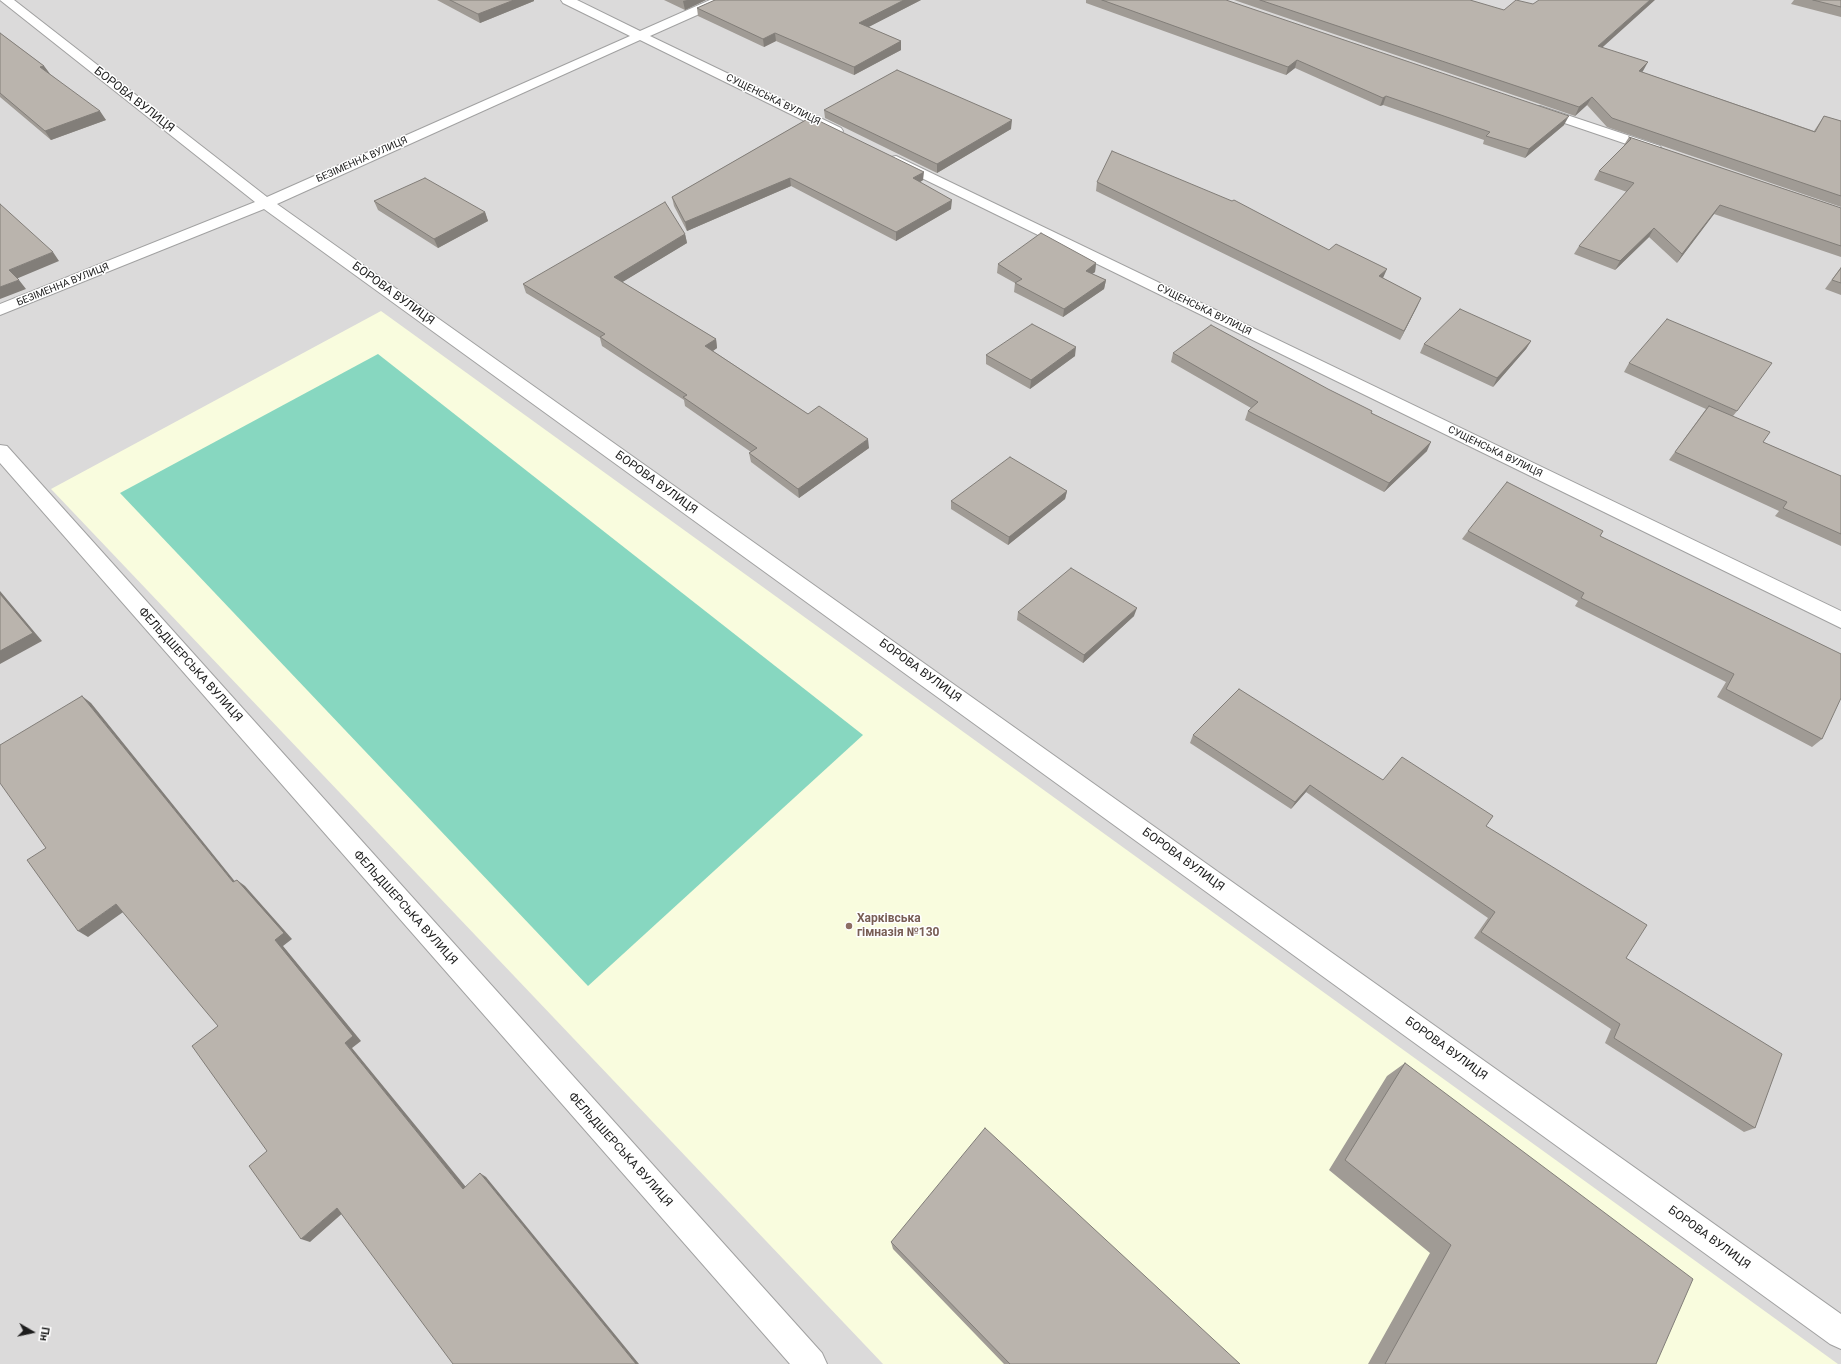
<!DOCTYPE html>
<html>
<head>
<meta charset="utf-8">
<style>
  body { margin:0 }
  #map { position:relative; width:1841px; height:1364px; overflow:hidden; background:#edebe3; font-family:Roboto,sans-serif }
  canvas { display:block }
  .north { position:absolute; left:12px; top:1312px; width:40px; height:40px; -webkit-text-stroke:3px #fff; paint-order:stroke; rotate:99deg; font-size:11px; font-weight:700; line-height:16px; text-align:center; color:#1d1d1d }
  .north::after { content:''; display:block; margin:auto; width:14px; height:18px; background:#1d1d1d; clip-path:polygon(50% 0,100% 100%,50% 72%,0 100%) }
</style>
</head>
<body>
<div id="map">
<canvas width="1841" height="1364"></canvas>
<div class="north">Пн</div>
</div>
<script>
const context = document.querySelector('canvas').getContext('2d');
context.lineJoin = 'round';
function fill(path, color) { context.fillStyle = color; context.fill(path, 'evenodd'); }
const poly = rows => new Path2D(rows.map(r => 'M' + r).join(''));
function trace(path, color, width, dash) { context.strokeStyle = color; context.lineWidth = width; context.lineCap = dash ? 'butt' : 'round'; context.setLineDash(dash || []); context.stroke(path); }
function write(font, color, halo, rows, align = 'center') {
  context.font = font + ' Roboto,sans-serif'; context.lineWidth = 3; context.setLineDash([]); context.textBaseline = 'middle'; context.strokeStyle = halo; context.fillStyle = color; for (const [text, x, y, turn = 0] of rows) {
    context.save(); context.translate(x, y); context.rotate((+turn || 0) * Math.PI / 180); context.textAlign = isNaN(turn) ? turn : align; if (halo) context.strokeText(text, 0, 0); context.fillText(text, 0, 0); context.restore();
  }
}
const residential = poly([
  [0,0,1841,0,1841,1364,0,1364]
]);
const education = poly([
  [381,311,1838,1364,883,1364,51,489]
]);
const pitch = poly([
  [378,354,863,735,588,986,120,493]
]);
const minor = poly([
  [0,0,14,0,267,197,630,36,563,3,561,0,577,0,640,31,710,0,726,0,724,3,650,36,841,128,843,131,841,134,831,134,640,40,277,204,1841,1314,1841,1349,1830,1344,264,209,0,315,0,304,255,202,0,0],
  [1540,106,1660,146,1662,149,1660,152,1655,153,1650,152,1535,113,1533,110,1535,107,1540,106],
  [896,156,1841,611,1841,628,891,163,889,160,891,157,896,156],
  [0,445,7,446,822,1353,827,1364,790,1364,0,463,0,445]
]);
const wall = poly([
  [437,0,534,0,534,1,480,23],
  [664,0,706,0,685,10],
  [715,0,921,0,868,27,901,41,901,50,854,75,776,41,764,47,698,16,697,8],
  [1086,0,1226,0,1564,125,1525,158,1483,144,1484,140,1383,105,1380,106,1295,68,1286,75,1086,3],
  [1234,0,1470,0,1602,47,1643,71,1642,72,1814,131,1824,116,1841,121,1841,207,1607,127,1587,105,1575,116],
  [1794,0,1841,0,1841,17,1791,4],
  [0,33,44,66,50,74,106,120,51,140,0,97],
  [824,110,1011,129,937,173,825,118],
  [811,117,923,180,920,182,951,209,896,241,791,186,687,231,674,206,672,197],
  [1629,137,1841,208,1841,257,1714,214,1677,263,1649,237,1615,270,1574,254,1579,246,1627,192,1594,180,1599,171,1625,146,1624,145],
  [1097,182,1383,278,1421,298,1400,340,1096,191],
  [374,201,485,212,488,221,438,248,378,210],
  [685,234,687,243,622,282,716,339,717,348,713,351,808,414,869,448,799,498,751,462,749,453,751,452,685,406,684,400,602,346,600,338,526,293,523,284],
  [1096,263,1095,272,1092,274,1106,280,1104,289,1063,317,1014,292,1015,283,997,273,998,264],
  [1841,267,1841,295,1825,289],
  [1531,341,1526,349,1493,387,1420,353,1424,344],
  [1173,353,1372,413,1427,451,1384,492,1245,420,1248,411,1251,408,1171,362],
  [986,355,1075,356,1030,389,986,364],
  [1629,363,1737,411,1733,416,1763,442,1841,476,1841,546,1775,516,1779,511,1669,460,1706,409,1624,372],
  [1067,491,1065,499,1008,545,951,509,951,501],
  [1468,531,1600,536,1822,739,1812,747,1717,697,1726,682,1575,606,1578,601,1462,539],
  [1018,612,1134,616,1083,663,1017,620],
  [1193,735,1383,780,1486,826,1626,958,1755,1128,1744,1132,1605,1043,1611,1029,1474,938,1488,918,1306,792,1291,809,1190,743],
  [1405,1063,1656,1364,1368,1364,1430,1253,1329,1170,1387,1076],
  [891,1242,1240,1364,1004,1364,893,1249]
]);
const shadedWall = poly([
  [514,0,534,0,534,1,480,23,478,14],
  [687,0,706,0,685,10,683,1],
  [904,0,921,0,859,32,859,23],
  [1650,0,1655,0,1594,55,1598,46],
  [775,33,776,41,764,47,763,39],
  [901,41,901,50,854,75,854,67],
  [1297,60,1295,68,1286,75,1288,67],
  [1648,62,1643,71,1635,79,1639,71],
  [44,66,50,74,40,67],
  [1386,96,1383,105,1380,106,1383,98],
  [1592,97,1587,105,1575,116,1579,107],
  [100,111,106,120,51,140,45,131],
  [1569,116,1564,125,1525,158,1529,149],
  [1012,120,1011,129,937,173,937,164],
  [924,172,923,180,913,187,913,178],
  [790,178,791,186,687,231,685,222],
  [952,200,951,209,896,241,896,232],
  [1720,205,1714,214,1677,263,1682,254],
  [485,212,488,221,438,248,434,239],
  [1654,228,1649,237,1615,270,1620,261],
  [685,234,687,243,616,286,614,277],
  [53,252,59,261,16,279,9,270],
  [1096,263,1095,272,1085,279,1086,271],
  [1387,269,1383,278,1375,285,1379,276],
  [19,280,26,289,0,299,0,287],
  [1106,280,1104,289,1063,317,1064,309],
  [1421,298,1417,307,1400,340,1404,331],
  [716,339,717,348,707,355,705,346],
  [1531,341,1526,349,1493,387,1497,378],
  [1076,347,1075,356,1030,389,1031,380],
  [868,439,869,448,799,498,798,489],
  [1431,442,1427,451,1384,492,1389,483],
  [1067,491,1065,499,1008,545,1009,537],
  [0,591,42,641,0,664],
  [1137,608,1134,616,1083,663,1084,655],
  [82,696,91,703,241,889,233,882],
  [1310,785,1306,792,1291,809,1295,802],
  [237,880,245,886,292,939,283,946,361,1041,352,1048,470,1192,463,1189,345,1043,275,940],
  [116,904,126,910,88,937,78,931],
  [480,1173,486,1177,639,1364,636,1364],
  [337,1208,345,1211,310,1242,301,1239]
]);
const building = poly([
  [450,0,514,0,478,14,450,0],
  [715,0,904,0,859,23,901,41,854,67,775,33,763,39,697,8,715,0],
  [1102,0,1226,0,1569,116,1529,149,1486,136,1490,132,1386,96,1383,98,1297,60,1288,67,1102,0],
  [1260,0,1470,0,1504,10,1516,0,1533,4,1539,0,1650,0,1598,46,1648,62,1639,71,1815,132,1824,116,1841,121,1841,196,1612,118,1592,97,1579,107,1260,0],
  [1813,0,1841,0,1841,7,1813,0],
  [0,33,44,66,40,67,100,111,45,131,0,93,0,33],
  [897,70,1012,120,937,164,824,110,897,70],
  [811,117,924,172,913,178,952,200,896,232,790,178,685,222,672,197,811,117],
  [1629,137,1841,208,1841,246,1720,205,1682,254,1654,228,1620,261,1579,246,1634,183,1599,171,1631,139,1629,137],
  [1112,151,1232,201,1234,200,1329,250,1336,244,1387,269,1379,276,1421,298,1404,331,1097,182,1112,151],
  [425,178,485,212,434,239,374,201,425,178],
  [665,202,685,234,614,277,716,339,705,346,808,414,819,406,868,439,798,489,749,453,757,448,683,397,687,395,600,337,605,334,523,284,665,202],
  [0,204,53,252,9,270,19,280,0,287,0,204],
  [1041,233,1096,263,1086,271,1106,280,1064,309,1015,283,1022,279,998,264,1041,233],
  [1841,268,1841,283,1832,280,1841,268],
  [1460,309,1531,341,1497,378,1424,344,1460,309],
  [1667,319,1772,363,1737,411,1629,363,1667,319],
  [1032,324,1076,347,1031,380,986,355,1032,324],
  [1211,325,1328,389,1372,411,1371,413,1431,442,1389,483,1248,411,1258,402,1173,353,1211,325],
  [1709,406,1770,432,1763,442,1841,476,1841,534,1783,508,1787,502,1675,452,1709,406],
  [1010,457,1067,491,1009,537,951,501,1010,457],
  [1507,482,1603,531,1600,536,1841,654,1841,698,1822,739,1726,689,1734,674,1581,598,1584,593,1468,531,1507,482],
  [1071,568,1137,608,1084,655,1018,612,1071,568],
  [0,594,33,633,0,651,0,594],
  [1239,689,1383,780,1402,757,1493,816,1486,826,1647,925,1626,958,1782,1054,1755,1128,1614,1038,1620,1024,1481,932,1495,912,1310,785,1295,802,1193,735,1239,689],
  [82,696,233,882,237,880,284,933,275,940,353,1036,345,1043,463,1189,480,1173,636,1364,453,1364,337,1208,301,1239,249,1166,267,1151,192,1046,218,1026,116,904,78,931,27,860,46,848,0,783,0,745,82,696],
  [1405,1063,1693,1279,1656,1364,1385,1364,1451,1245,1345,1160,1405,1063],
  [985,1128,1240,1364,1010,1364,891,1242,985,1128]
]);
const markers = [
  [849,926,4,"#8d6e63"]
];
const farStreetnames = [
  ["СУЩЕНСЬКА ВУЛИЦЯ",773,100,26],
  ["БЕЗІМЕННА ВУЛИЦЯ",362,160,-24],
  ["БЕЗІМЕННА ВУЛИЦЯ",63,285,-22],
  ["СУЩЕНСЬКА ВУЛИЦЯ",1204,310,26],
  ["СУЩЕНСЬКА ВУЛИЦЯ",1495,452,26]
];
const streetNames = [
  ["БОРОВА ВУЛИЦЯ",134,100,38],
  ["БОРОВА ВУЛИЦЯ",393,294,36],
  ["БОРОВА ВУЛИЦЯ",656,483,36],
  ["ФЕЛЬДШЕРСЬКА ВУЛИЦЯ",190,665,48],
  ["БОРОВА ВУЛИЦЯ",920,671,36],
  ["БОРОВА ВУЛИЦЯ",1183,860,36],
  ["ФЕЛЬДШЕРСЬКА ВУЛИЦЯ",405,908,48],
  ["БОРОВА ВУЛИЦЯ",1446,1049,36],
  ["ФЕЛЬДШЕРСЬКА ВУЛИЦЯ",620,1150,48],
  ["БОРОВА ВУЛИЦЯ",1709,1238,36]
];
const educationNames = [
  ["Харківська",857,919],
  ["гімназія №130",857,933]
];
fill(residential, '#dbdada');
fill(education, '#f9fcde');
fill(pitch, '#87d7c0');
trace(minor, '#a1a1a1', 2);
fill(minor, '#fff');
fill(wall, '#a09b95');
fill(shadedWall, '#827e79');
fill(building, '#bab4ad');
trace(building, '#827e79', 1);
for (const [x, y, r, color] of markers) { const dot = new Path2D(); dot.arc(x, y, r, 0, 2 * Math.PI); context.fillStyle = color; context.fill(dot); trace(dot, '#fff', 1.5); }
write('10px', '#1d1d1d', '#fff', farStreetnames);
write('12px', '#1d1d1d', '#fff', streetNames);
write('bold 12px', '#785e54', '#fff', educationNames, 'left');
</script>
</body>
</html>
